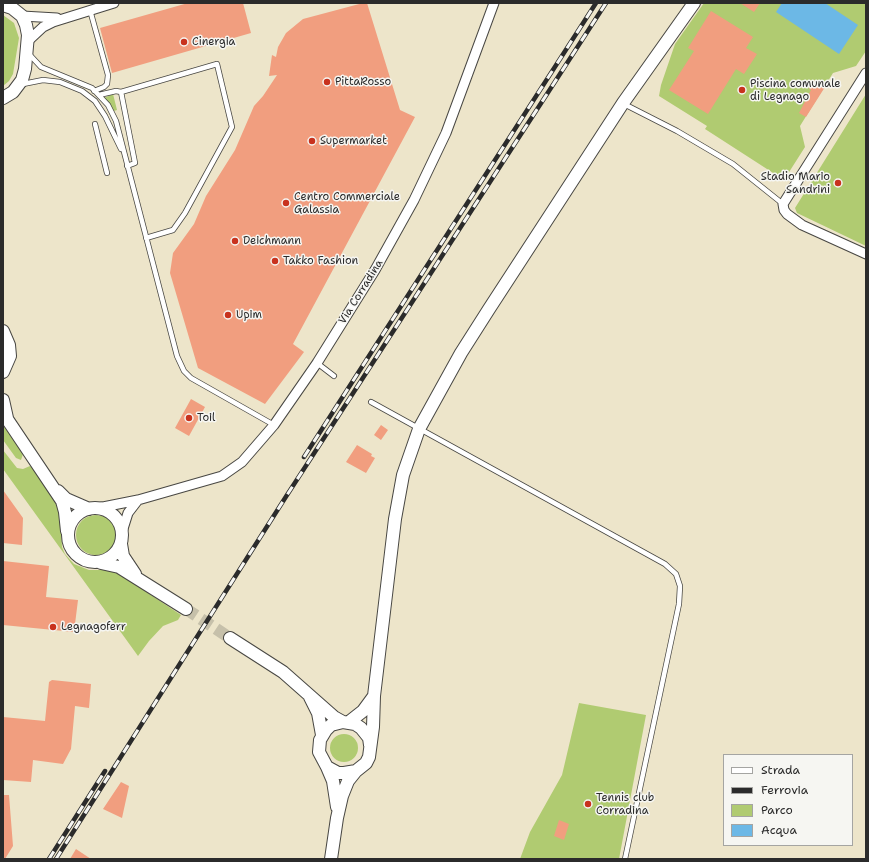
<!DOCTYPE html>
<html>
<head>
<meta charset="utf-8">
<style>
  body { margin:0 }
  #map { position:relative; width:869px; height:862px; overflow:hidden; background:#ede5ca; font-family:"Shantell Sans",sans-serif }
  canvas { display:block }
  .frame { position:absolute; inset:0; border:4px solid #2b2b2b; pointer-events:none }
  .legend { position:absolute; left:723px; top:754px; width:130px; height:92px; box-sizing:border-box; background:#f6f6f2; border:1px solid #a5a5a2; margin:0; padding:5px 7px; list-style:none; font-size:12px; color:#2b2b2b }
  .legend li { display:flex; align-items:center; gap:8px; height:20px }
  .legend b { width:20px; border:1px solid #a5a5a2 }
</style>
</head>
<body>
<div id="map">
<canvas width="869" height="862"></canvas>
<div class="frame"></div>
<ul class="legend">
<li><b style="height:5px;background:#fff"></b>Strada</li>
<li><b style="height:5px;background:#2b2b2b"></b>Ferrovia</li>
<li><b style="height:11px;background:#b0cb71"></b>Parco</li>
<li><b style="height:11px;background:#6cb8e6"></b>Acqua</li>
</ul>
</div>
<script>
const context = document.querySelector('canvas').getContext('2d');
context.lineJoin = 'round';
function fill(path, color) { context.fillStyle = color; context.fill(path, 'evenodd'); }
const poly = rows => new Path2D(rows.map(r => 'M' + r).join(''));
function trace(path, color, width, dash) { context.strokeStyle = color; context.lineWidth = width; context.lineCap = dash ? 'butt' : 'round'; context.setLineDash(dash || []); context.stroke(path); }
function write(font, color, halo, rows, align = 'center') {
  context.font = font + ' "Shantell Sans",sans-serif'; context.lineWidth = 3; context.setLineDash([]); context.textBaseline = 'middle'; context.strokeStyle = halo; context.fillStyle = color; for (const [text, x, y, turn = 0] of rows) {
    context.save(); context.translate(x, y); context.rotate((+turn || 0) * Math.PI / 180); context.textAlign = isNaN(turn) ? turn : align; if (halo) context.strokeText(text, 0, 0); context.fillText(text, 0, 0); context.restore();
  }
}
const green = poly([
  [704,3,866,3,866,51,856,66,833,73,800,126,805,147,784,180,705,129,707,126,659,96,661,85,675,44],
  [3,15,14,23,19,38,13,74,9,81,3,86],
  [113,94,117,110,114,111,104,98],
  [866,94,866,246,797,213,795,208],
  [3,425,23,454,21,460,16,458,3,440],
  [3,450,17,468,23,469,30,466,33,468,57,504,60,509,62,547,65,554,74,564,89,570,107,570,118,573,181,615,178,620,163,626,149,641,138,656,3,469],
  '76 535a20 20 0 1 1 40 0a20 20 0 1 1-40 0Z',
  [579,703,646,715,619,859,520,859,530,832,562,775],
  '330 748a14 14 0 1 1 28 0a14 14 0 1 1-28 0Z'
]);
const water = poly([
  [782,3,825,3,858,25,839,54,776,12]
]);
const building = poly([
  [188,3,243,3,251,33,112,73,100,28],
  [363,3,367,3,400,110,415,117,293,344,304,352,265,404,198,368,170,273,173,253,194,224,206,196,235,150,254,106,263,96,277,75,269,76,272,55,276,57,278,47,286,33,303,19],
  [740,3,760,3,754,12],
  [711,11,753,37,746,48,757,54,744,74,736,69,708,114,669,90,694,51,688,48],
  [814,80,825,87,806,117,799,113,811,90,809,89],
  [191,399,205,407,189,436,175,428],
  [381,425,388,430,381,440,374,435],
  [357,445,372,454,371,456,375,458,366,473,346,462],
  [3,490,23,518,22,545,3,543],
  [3,561,49,566,46,597,78,600,74,632,3,625],
  [52,680,91,684,89,708,75,706,71,749,63,764,33,760,31,782,3,780,3,717,45,721,49,682],
  [121,782,129,786,122,818,103,809],
  [3,795,9,795,13,846,5,859,3,859],
  [559,820,569,824,564,840,554,836],
  [76,849,91,859,70,859]
]);
const secondaryTunnel = poly([
  [186,609,230,638]
]);
const lane = poly([
  [90,10,108,75,107,84,104,87,94,91],
  [28,53,41,67,92,88,108,105,116,121,177,356,184,371,191,378,274,425],
  [23,84,43,80,60,82,82,91,95,101,105,116,121,149],
  [99,95,116,91,121,92],
  [624,104,677,131,733,164,783,204],
  [95,124,107,173],
  [127,166,135,163,121,92,217,64,232,127,185,213,173,230,146,238],
  [317,363,334,376],
  [371,402,665,564,676,574,680,586,679,604,625,859]
]);
const street = poly([
  [22,16,57,18],
  [28,41,43,27,53,22,114,3],
  [866,73,783,204,784,210,787,214,802,225,866,254],
  [98,508,138,500,222,476,242,462,274,425,317,363,375,270,414,200,446,133,494,3],
  [122,532,128,513,138,500]
]);
const secondary = poly([
  [3,5,12,8,22,16,26,25,28,35,25,69,22,80,13,92,3,98],
  [3,331,9,345,10,356,3,372],
  [3,400,7,418],
  [3,413,62,501,65,512,67,531],
  [58,491,66,499,89,509],
  '68 535a27 27 0 1 1 54 0a27 27 0 1 1-54 0Z',
  [121,544,123,556,135,574],
  [101,563,119,567,186,609],
  [230,638,283,672,334,717,343,722],
  [310,697,318,713,322,735],
  [349,722,363,711,374,696],
  [370,745,369,738,361,728,355,724,343,722,331,725,326,730,320,740,319,752,327,767,338,773,344,773,356,771,366,763,369,757,373,727,374,696,395,519,403,475,419,429,461,353,489,309,623,103,694,3],
  [327,767,333,781,337,807],
  [331,859,337,818,342,796,348,781,356,771]
]);
const rail = poly([
  [304,457,596,3],
  [49,859,105,771],
  [56,859,287,495,606,3]
]);
const markers = [
  [184,42,4,"#c8321e"],
  [327,82,4,"#c8321e"],
  [742,90,4,"#c8321e"],
  [312,141,4,"#c8321e"],
  [838,183,4,"#c8321e"],
  [286,203,4,"#c8321e"],
  [235,241,4,"#c8321e"],
  [275,261,4,"#c8321e"],
  [228,315,4,"#c8321e"],
  [189,418,4,"#c8321e"],
  [53,627,4,"#c8321e"],
  [588,804,4,"#c8321e"]
];
const poiNames = [
  ["Cinergia",192,42],
  ["PittaRosso",335,82],
  ["Piscina comunale",750,84],
  ["di Legnago",750,97],
  ["Supermarket",320,141],
  ["Stadio Mario",830,177,"right"],
  ["Sandrini",830,190,"right"],
  ["Centro Commerciale",294,197],
  ["Galassia",294,210],
  ["Deichmann",243,241],
  ["Takko Fashion",283,261],
  ["Upim",236,315],
  ["Toil",197,418],
  ["Legnagoferr",61,627],
  ["Tennis club",596,798],
  ["Corradina",596,811]
];
const streetNames = [
  ["Via Corradina",361,292,-58]
];
fill(green, '#b0cb71');
fill(water, '#6cb8e6');
fill(building, '#f19e7f');
trace(secondaryTunnel, '#c6c0aa', 12, [12, 6]);
trace(lane, '#484743', 6);
trace(street, '#484743', 11);
trace(secondary, '#484743', 14);
trace(lane, '#fff', 4.5);
trace(street, '#fff', 9);
trace(secondary, '#fff', 12);
trace(rail, '#2b2b2b', 4.5);
trace(rail, '#f6f6f2', 3, [9]);
for (const [x, y, r, color] of markers) { const dot = new Path2D(); dot.arc(x, y, r, 0, 2 * Math.PI); context.fillStyle = color; context.fill(dot); trace(dot, '#f6f6f2', 1.5); }
write('11px', '#2b2b2b', '#f6f6f2', poiNames, 'left');
write('11px', '#2b2b2b', '#f6f6f2', streetNames);
</script>
</body>
</html>
